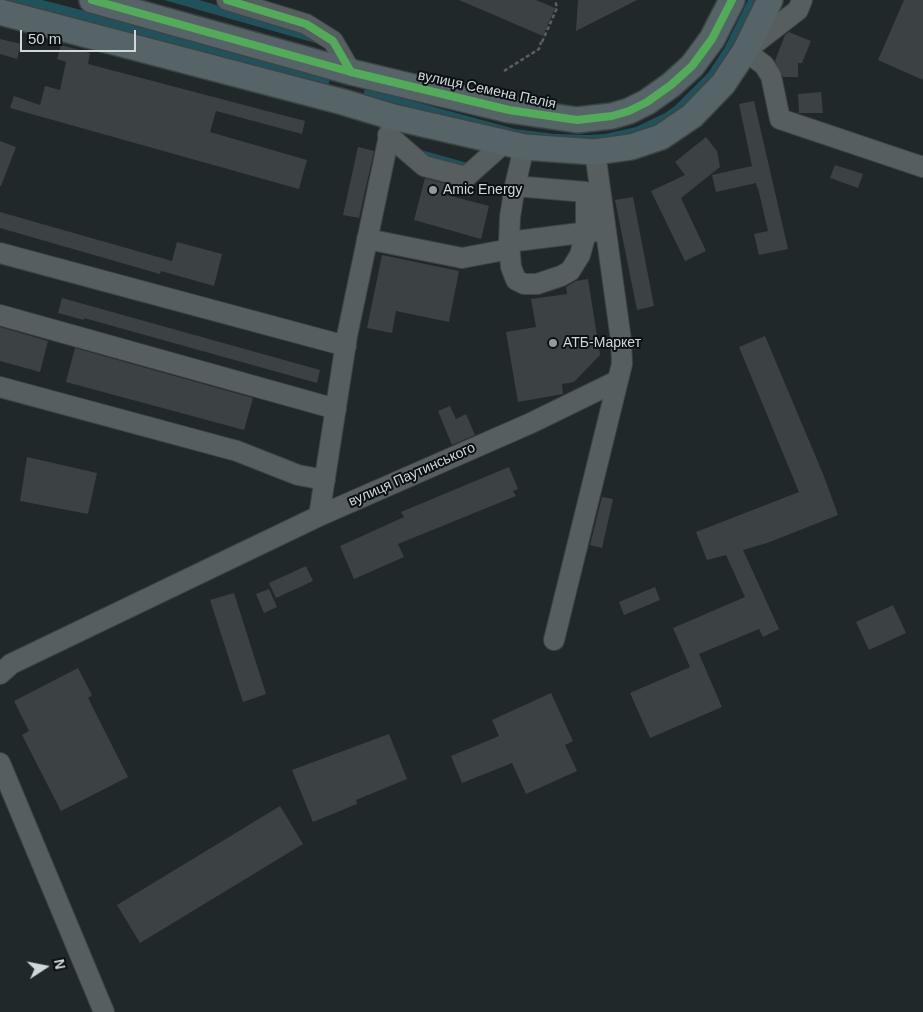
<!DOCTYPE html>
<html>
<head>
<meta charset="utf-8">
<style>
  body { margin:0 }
  #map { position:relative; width:923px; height:1012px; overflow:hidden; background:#20282a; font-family:Arial,sans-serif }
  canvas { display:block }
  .north { position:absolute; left:20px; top:942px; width:50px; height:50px; -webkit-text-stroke:4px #0b1112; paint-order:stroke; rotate:79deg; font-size:14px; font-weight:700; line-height:20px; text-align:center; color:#d0d8da }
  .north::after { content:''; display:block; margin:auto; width:18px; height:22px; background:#d0d8da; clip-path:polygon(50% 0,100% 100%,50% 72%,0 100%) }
  .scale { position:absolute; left:20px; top:30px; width:116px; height:22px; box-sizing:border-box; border:2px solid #d0d8da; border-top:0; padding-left:6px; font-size:15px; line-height:18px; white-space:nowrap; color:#d0d8da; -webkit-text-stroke:4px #0b1112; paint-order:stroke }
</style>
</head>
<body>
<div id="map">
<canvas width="923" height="1012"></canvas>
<div class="north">N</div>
<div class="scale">50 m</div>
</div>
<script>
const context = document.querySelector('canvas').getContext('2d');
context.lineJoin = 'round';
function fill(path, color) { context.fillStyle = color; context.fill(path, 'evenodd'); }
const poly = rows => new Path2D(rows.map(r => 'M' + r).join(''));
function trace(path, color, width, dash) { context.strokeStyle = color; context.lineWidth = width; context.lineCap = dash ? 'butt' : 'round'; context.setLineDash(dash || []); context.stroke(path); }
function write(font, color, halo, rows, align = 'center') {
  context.font = font + ' Arial,sans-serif'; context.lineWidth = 4; context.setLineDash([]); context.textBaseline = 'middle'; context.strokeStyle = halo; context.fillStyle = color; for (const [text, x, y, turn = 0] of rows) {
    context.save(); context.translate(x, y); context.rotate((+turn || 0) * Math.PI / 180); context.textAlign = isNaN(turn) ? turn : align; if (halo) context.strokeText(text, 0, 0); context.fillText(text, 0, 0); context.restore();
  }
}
const green = poly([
  [0,0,42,0,121,20,330,78,327,92],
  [164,0,199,0,296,28,316,39,319,44],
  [748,0,759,0,733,52,695,101,640,137,552,144,362,102,365,88,515,129,555,134,589,135,605,134,636,127,665,113,675,106,708,73,725,47],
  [421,150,471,164,463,168,427,159,421,153]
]);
const building = poly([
  [459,0,536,0,555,8,543,36],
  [578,0,637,0,576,31],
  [904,0,923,0,923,80,878,60],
  [789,32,811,41,802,63,798,63,798,77,783,77,775,61,785,35],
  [0,39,21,44,17,59,0,54],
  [61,45,90,53,88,64,305,121,302,134,216,111,210,132,307,160,299,189,10,108,14,96,40,105,45,86,60,90,66,62,57,59],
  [821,92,823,113,799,113,798,94],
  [754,101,788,249,759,255,754,234,768,231,758,188,757,188,756,183,716,192,712,175,752,166,739,104],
  [706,137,717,151,720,167,681,198,706,251,685,261,651,191,685,175,675,162],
  [0,141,16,147,1,186,0,186],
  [358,147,374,151,359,218,343,215],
  [835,165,863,174,858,188,830,178],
  [425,178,446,184,443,194,489,206,481,239,414,220],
  [633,197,654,306,637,310,615,200],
  [0,212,172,261,177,242,222,254,214,286,161,271,160,274,0,228],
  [382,255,459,271,449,322,396,311,392,333,367,328],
  [588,279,600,355,574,382,562,384,563,394,518,402,506,332,536,327,531,299,567,294,566,287,576,281],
  [62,298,320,370,317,383,84,318,84,320,58,313],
  [0,327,48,341,40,372,0,361],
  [765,336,823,474,838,515,767,543,743,550,779,629,763,637,759,629,699,654,722,707,650,738,630,693,690,667,673,628,745,597,726,555,707,560,696,532,799,492,739,347],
  [75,348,253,398,244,430,66,382],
  [450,406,456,419,466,414,475,435,452,445,438,411],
  [27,457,97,473,88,514,20,501],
  [509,467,518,489,513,491,516,496,398,544,404,557,354,579,340,546,404,517,401,512],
  [602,497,613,499,602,548,590,545],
  [306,566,313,581,276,598,269,583],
  [655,587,660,600,624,615,619,602],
  [269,589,277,607,264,613,256,594],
  [234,593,266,694,243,702,210,600],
  [893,605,906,633,869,650,856,622],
  [78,668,92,695,88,698,128,777,61,811,22,735,29,731,14,701],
  [551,693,573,741,565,745,577,771,526,794,512,763,462,783,451,756,499,736,492,720],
  [389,734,407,779,356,800,357,804,313,822,292,770],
  [280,806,303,844,140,943,117,905]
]);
const path = poly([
  [542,42,557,8,555,0],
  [504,71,539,49,541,42]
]);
const minor = poly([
  [227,0,306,24,333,41,351,72],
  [802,0,798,10,745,51,764,65,771,76,780,119,923,167],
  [388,135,424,166,466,177,504,143],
  [515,186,586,192,586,233,580,255,570,271,561,276,537,284,524,284,516,280,511,267,509,242,510,217,515,186,524,147],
  [367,239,462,258,510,249],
  [509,242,596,231],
  [0,253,346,346],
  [0,315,336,409],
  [0,387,237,451,298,475,325,480],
  [319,516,347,336,393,117],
  [554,640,622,364,621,340,595,152],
  [0,674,11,664,319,516,531,423,617,381],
  [0,763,104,1012]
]);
const major = poly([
  [92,0,351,72,509,110,577,120,612,116,629,111,647,102,671,85,692,66,712,39,732,0],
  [0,12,343,102,393,117,524,147,595,152,631,147,661,137,692,116,723,84,745,51,770,0]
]);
const cycleway = poly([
  [92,0,351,72,509,110,577,120,612,116,629,111,647,102,671,85,692,66,712,39,732,0],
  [227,0,306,24,333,41,351,72]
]);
const markers = [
  [433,190,5,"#929a9c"],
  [553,343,5,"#929a9c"]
];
const streetNames = [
  ["вулиця Семена Палія",487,90,12],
  ["вулиця Паутинського",412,475,-24]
];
const poiNames = [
  ["Amic Energy",443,190],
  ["АТБ-Маркет",563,343]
];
fill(green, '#20525c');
fill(building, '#3c4244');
trace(minor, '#3d4446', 22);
trace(major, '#3d4446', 28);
trace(path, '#5b5f61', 2.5, [4, 2.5]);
trace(minor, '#575e60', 20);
trace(major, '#576467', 25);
trace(cycleway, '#51ab58', 8);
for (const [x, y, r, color] of markers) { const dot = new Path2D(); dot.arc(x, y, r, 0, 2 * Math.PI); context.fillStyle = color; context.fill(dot); trace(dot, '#0b1112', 2); }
write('14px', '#d0d8da', '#0b1112', streetNames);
write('14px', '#d0d8da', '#0b1112', poiNames, 'left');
</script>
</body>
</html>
